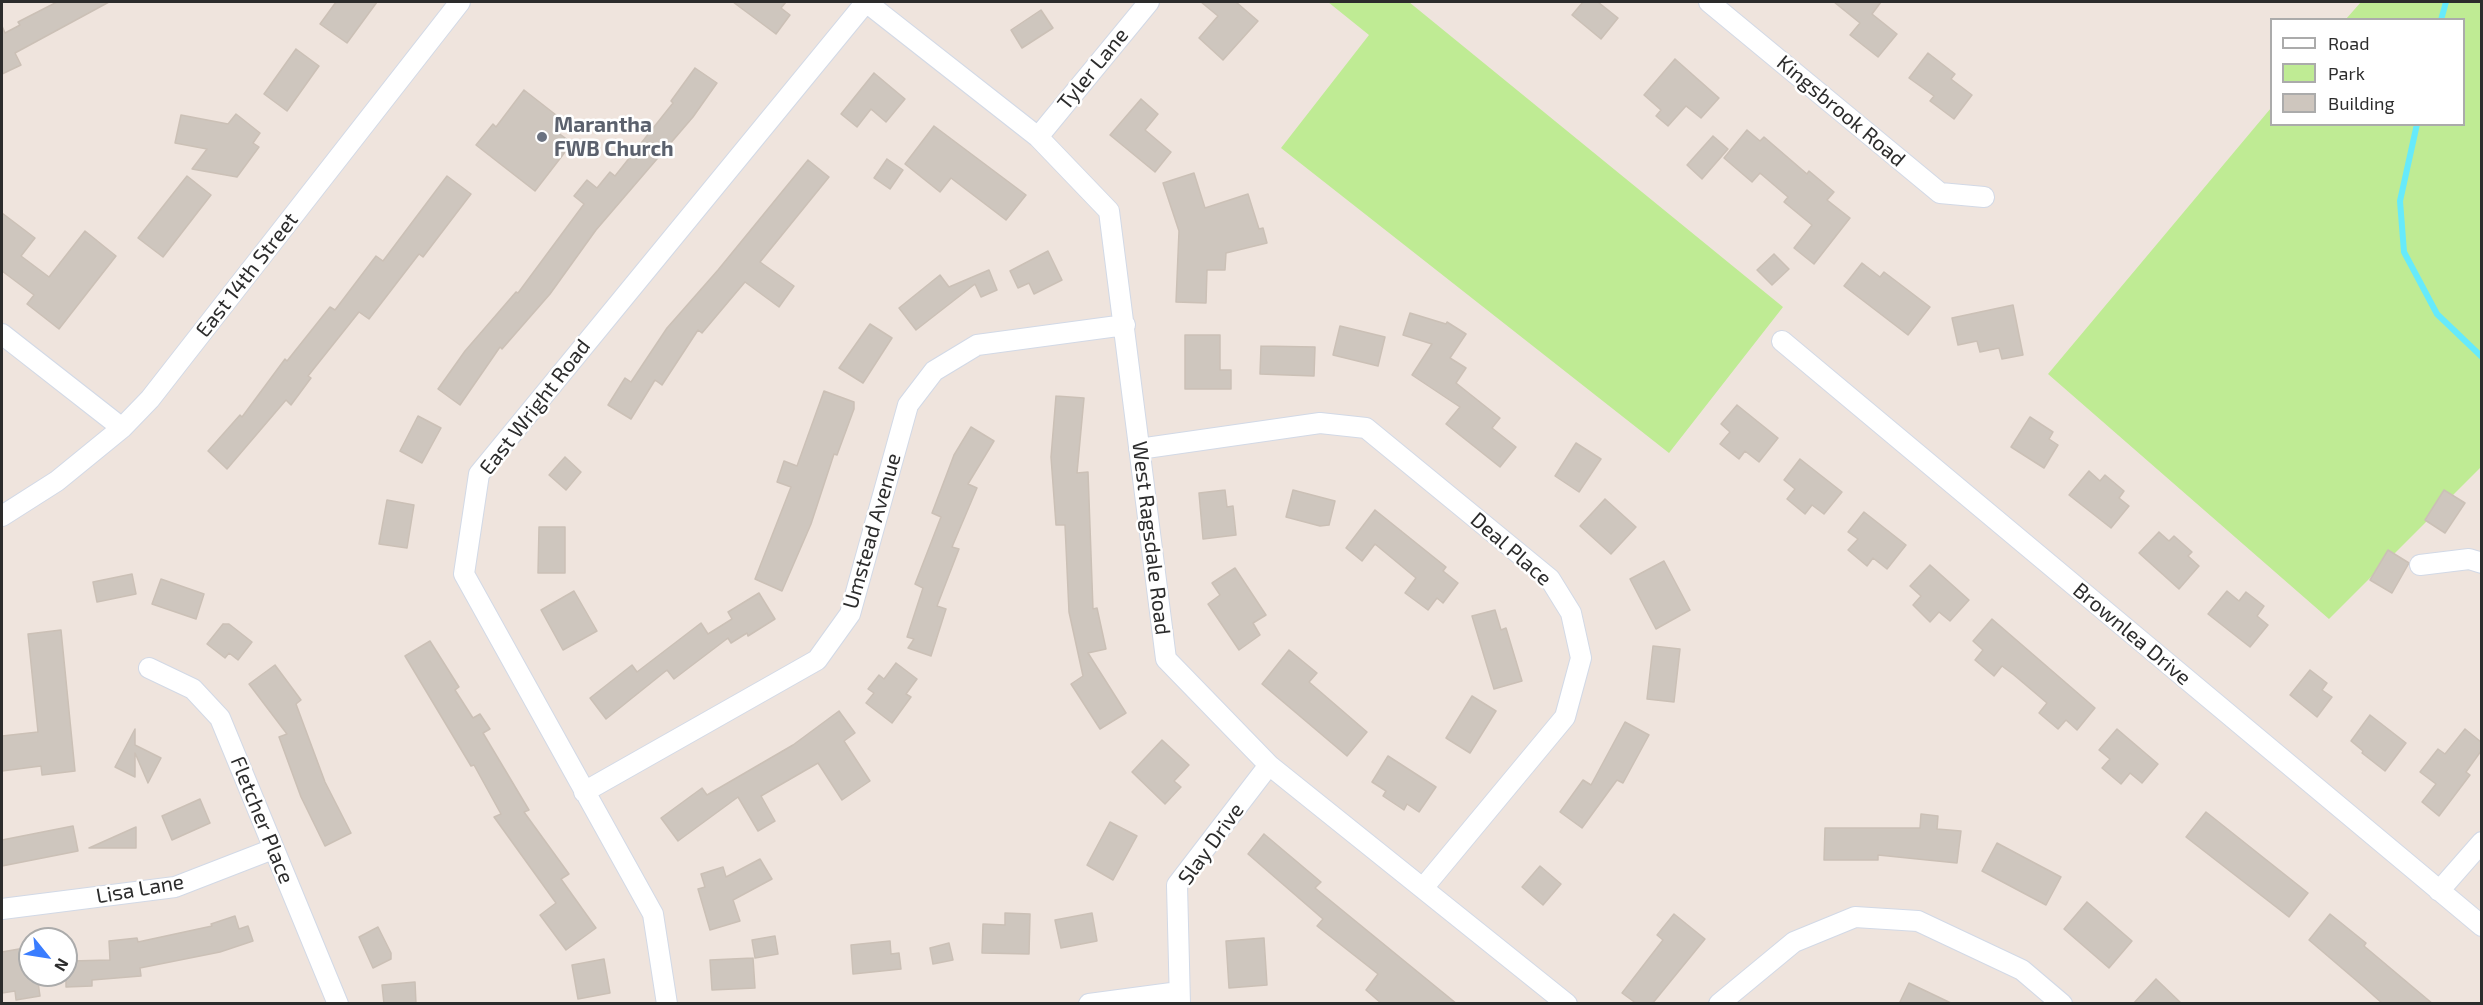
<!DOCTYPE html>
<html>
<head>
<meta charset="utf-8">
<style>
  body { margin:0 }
  #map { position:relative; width:2483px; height:1005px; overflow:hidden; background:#efe4dd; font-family:"Exo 2",sans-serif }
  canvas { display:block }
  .frame { position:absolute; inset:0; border:3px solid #2c2c2c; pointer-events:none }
  .legend { position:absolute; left:2270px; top:18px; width:195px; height:108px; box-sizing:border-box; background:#fff; border:2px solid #ababab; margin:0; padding:8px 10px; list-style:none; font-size:18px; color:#2c2c2c }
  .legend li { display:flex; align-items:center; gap:12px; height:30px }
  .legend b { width:30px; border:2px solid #ababab }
  .north { position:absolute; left:18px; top:927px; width:60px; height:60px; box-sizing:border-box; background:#fff; border:2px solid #ababab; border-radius:50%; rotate:120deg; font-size:16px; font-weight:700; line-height:24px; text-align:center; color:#2c2c2c }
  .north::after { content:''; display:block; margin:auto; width:21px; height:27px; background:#3a7dff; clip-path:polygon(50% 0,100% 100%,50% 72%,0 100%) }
</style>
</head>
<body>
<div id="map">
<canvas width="2483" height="1005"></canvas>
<div class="frame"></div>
<ul class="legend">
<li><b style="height:8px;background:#fff"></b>Road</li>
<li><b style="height:16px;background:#bfeb94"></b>Park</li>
<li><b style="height:16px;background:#cec6be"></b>Building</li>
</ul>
<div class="north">N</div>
</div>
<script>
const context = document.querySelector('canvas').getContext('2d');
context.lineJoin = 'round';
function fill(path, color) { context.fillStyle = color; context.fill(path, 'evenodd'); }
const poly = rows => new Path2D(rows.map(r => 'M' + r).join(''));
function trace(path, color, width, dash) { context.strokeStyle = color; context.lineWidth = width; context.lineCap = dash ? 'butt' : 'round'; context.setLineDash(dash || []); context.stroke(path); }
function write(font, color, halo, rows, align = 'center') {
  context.font = font + ' "Exo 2",sans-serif'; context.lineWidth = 5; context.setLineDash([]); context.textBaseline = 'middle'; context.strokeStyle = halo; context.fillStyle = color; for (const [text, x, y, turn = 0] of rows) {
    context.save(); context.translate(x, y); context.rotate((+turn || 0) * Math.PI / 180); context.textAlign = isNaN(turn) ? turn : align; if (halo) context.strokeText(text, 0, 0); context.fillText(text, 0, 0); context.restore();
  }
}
const green = poly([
  [1328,2,1409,2,1783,307,1669,453,1281,148,1369,35],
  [2361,2,2481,2,2481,467,2329,619,2048,374,2271,108,2272,124,2464,124,2464,20,2346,19]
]);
const stream = poly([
  [2441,20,2446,2],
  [2417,124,2400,201,2404,252,2437,314,2482,357]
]);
const building = poly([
  [57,2,109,2,15,53,21,65,2,74,2,26,5,33,20,25,18,22,57,2],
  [336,2,377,2,347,43,320,24,336,2],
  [733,2,786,2,781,8,790,15,776,34,733,2],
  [1201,2,1236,2,1258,21,1223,60,1199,38,1218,16,1201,2],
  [1583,2,1598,2,1618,18,1601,39,1572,15,1583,2],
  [1834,2,1881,2,1872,14,1897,34,1878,57,1850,35,1860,23,1834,2],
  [1041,10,1053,28,1022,48,1011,30,1041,10],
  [296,49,319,66,287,111,264,94,296,49],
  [1928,53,1955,74,1951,79,1972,95,1954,119,1930,101,1934,96,1909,78,1928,53],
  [1675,59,1719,98,1701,118,1686,106,1668,126,1656,116,1661,110,1644,95,1675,59],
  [695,68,717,83,693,117,596,230,550,294,502,349,500,347,460,405,438,389,465,351,516,292,518,293,584,204,574,196,587,180,597,188,610,172,615,176,673,103,671,101,695,68],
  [874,73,905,99,886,122,871,109,857,127,841,114,874,73],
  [524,90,565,122,557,132,572,143,535,191,476,145,493,124,496,127,524,90],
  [1141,99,1158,114,1145,130,1171,152,1155,172,1110,135,1141,99],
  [236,114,260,133,253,143,259,147,237,177,192,169,207,149,175,143,181,115,228,124,236,114],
  [934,126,1026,195,1006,220,951,178,940,192,905,164,934,126],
  [1747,130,1760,141,1764,137,1807,174,1809,171,1834,192,1827,200,1850,218,1814,264,1794,248,1812,225,1784,202,1788,197,1760,173,1752,182,1724,158,1747,130],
  [1713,136,1728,149,1702,179,1687,165,1713,136],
  [887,159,903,170,890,189,874,178,887,159],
  [808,160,829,177,760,262,794,286,779,307,745,282,702,333,698,330,662,385,655,380,631,419,608,405,625,378,631,382,667,328,718,270,808,160],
  [1194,173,1205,208,1248,194,1259,229,1263,228,1267,243,1226,253,1225,270,1207,270,1206,303,1176,302,1179,231,1163,183,1194,173],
  [187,176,211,195,163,257,138,238,187,176],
  [447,176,471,194,423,257,419,254,369,319,359,312,308,376,311,378,291,405,286,400,227,469,208,451,240,415,242,417,285,359,287,361,330,307,335,310,376,256,383,261,447,176],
  [2,213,35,238,21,256,49,277,85,231,116,256,59,329,27,304,34,295,2,271,2,213],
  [1048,251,1062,280,1034,294,1029,283,1018,288,1010,271,1048,251],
  [1774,254,1789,269,1772,285,1757,270,1774,254],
  [1862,263,1880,277,1884,272,1930,307,1908,335,1844,286,1862,263],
  [989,270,997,290,981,297,975,284,916,330,899,308,940,275,949,287,989,270],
  [2013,305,2023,355,2002,359,1999,348,1980,352,1977,341,1958,345,1952,318,2013,305],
  [1410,313,1446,324,1447,322,1466,334,1450,358,1466,368,1456,383,1500,418,1492,428,1516,447,1500,467,1446,424,1460,407,1412,375,1432,344,1403,335,1410,313],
  [870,324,892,338,863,383,839,368,870,324],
  [1340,326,1385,337,1378,366,1333,355,1340,326],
  [1185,335,1220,335,1220,370,1231,370,1231,389,1185,389,1185,335],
  [1261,346,1315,347,1314,376,1260,374,1261,346],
  [824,391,854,402,854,409,837,455,834,454,811,524,782,591,755,579,791,487,777,482,784,461,797,466,824,391],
  [1056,396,1084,398,1077,473,1088,472,1093,609,1097,608,1106,649,1088,653,1126,713,1100,729,1071,684,1083,676,1069,612,1065,525,1056,525,1051,457,1056,396],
  [1737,405,1778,438,1759,462,1745,451,1739,459,1720,444,1730,432,1721,424,1737,405],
  [418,416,441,428,422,463,400,451,418,416],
  [2030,417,2053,432,2049,439,2058,445,2044,468,2011,447,2030,417],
  [971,427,994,441,968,484,977,488,952,547,959,549,937,606,946,609,931,656,908,648,914,639,907,637,923,588,915,584,941,517,932,513,954,455,971,427],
  [1576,443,1601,459,1579,492,1555,476,1576,443],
  [565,457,581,472,566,490,549,475,565,457],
  [1800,459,1842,492,1824,514,1812,505,1805,514,1787,499,1795,489,1784,480,1800,459],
  [2089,471,2100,481,2105,475,2124,491,2119,498,2129,506,2111,528,2069,495,2089,471],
  [1225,490,1227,507,1233,506,1236,535,1203,539,1199,493,1225,490],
  [1293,490,1335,501,1329,525,1320,526,1286,517,1293,490],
  [2444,490,2465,503,2445,533,2425,520,2444,490],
  [1605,499,1636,527,1611,554,1580,526,1605,499],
  [387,500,414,505,407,548,379,544,387,500],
  [1375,510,1446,567,1443,571,1458,583,1443,603,1437,598,1428,610,1405,593,1416,578,1375,544,1362,561,1346,548,1375,510],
  [1864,512,1906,545,1887,569,1873,558,1867,566,1848,550,1858,539,1848,532,1864,512],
  [539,527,565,527,565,573,538,573,539,527],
  [2159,532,2169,541,2174,536,2192,552,2188,556,2199,566,2179,589,2139,553,2159,532],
  [2388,550,2409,563,2392,593,2370,580,2388,550],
  [1664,561,1690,610,1656,629,1630,579,1664,561],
  [1930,565,1969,600,1950,621,1939,612,1930,622,1913,605,1921,596,1910,586,1930,565],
  [1235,568,1266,615,1253,623,1260,635,1239,650,1208,604,1220,595,1212,583,1235,568],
  [132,574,136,594,97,602,93,582,132,574],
  [161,579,204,594,196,619,152,604,161,579],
  [574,591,597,631,563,650,541,610,574,591],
  [2227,591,2239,601,2246,592,2264,606,2257,616,2268,625,2250,647,2208,614,2227,591],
  [759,593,775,619,748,636,747,633,731,643,728,638,674,679,667,670,606,719,590,698,632,665,637,672,701,623,708,634,732,619,728,612,759,593],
  [1495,610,1501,630,1506,628,1522,681,1494,689,1472,616,1495,610],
  [1992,619,2095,708,2077,730,2066,720,2058,729,2039,713,2047,703,2014,675,2002,666,1994,676,1975,660,1983,650,1973,641,1992,619],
  [223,624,229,624,252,642,238,660,229,653,225,658,207,644,223,624],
  [61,630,75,771,42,775,41,766,2,771,2,736,38,732,28,634,61,630],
  [430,641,459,687,455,690,473,718,480,714,490,729,483,733,529,810,524,812,569,874,561,879,596,928,566,950,540,915,556,903,494,817,501,814,474,765,471,766,405,656,430,641],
  [1653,646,1680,649,1674,702,1647,699,1653,646],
  [1289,650,1317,673,1309,682,1367,732,1347,756,1262,684,1289,650],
  [896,663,917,679,906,694,911,697,892,723,866,703,874,693,868,689,879,675,884,679,896,663],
  [275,665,301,700,296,704,325,782,351,833,325,846,301,797,279,737,287,734,249,684,275,665],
  [2310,670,2327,683,2322,690,2332,697,2317,717,2290,695,2310,670],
  [1472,696,1496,711,1470,753,1446,738,1472,696],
  [839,711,855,733,844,741,870,781,842,800,818,763,761,796,775,821,758,831,738,797,678,841,661,818,702,788,707,795,793,745,839,711],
  [2370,715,2406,743,2385,771,2362,753,2363,751,2351,741,2370,715],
  [1625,722,1649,735,1623,783,1617,780,1582,828,1560,812,1583,780,1591,785,1625,722],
  [135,729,135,745,161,758,148,783,135,753,135,777,115,767,135,729],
  [2117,729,2158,764,2142,783,2130,773,2121,784,2102,768,2110,759,2099,750,2117,729],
  [2465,729,2481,742,2481,751,2466,772,2470,775,2439,816,2422,802,2436,784,2420,772,2438,749,2445,754,2465,729],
  [1162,740,1189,765,1174,781,1181,787,1165,804,1132,772,1162,740],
  [1388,756,1436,787,1419,812,1407,804,1404,810,1383,796,1386,791,1372,782,1388,756],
  [200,799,210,823,172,840,162,816,200,799],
  [2206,812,2308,893,2289,917,2186,837,2206,812],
  [1921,814,1938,816,1937,829,1961,831,1957,863,1878,855,1878,860,1824,860,1825,828,1920,828,1921,814],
  [1110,822,1137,836,1113,880,1087,865,1110,822],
  [73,826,78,851,2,866,2,840,73,826],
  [136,827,136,848,89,848,136,827],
  [1264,834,1321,882,1315,888,1457,1004,1382,1004,1366,990,1378,974,1317,926,1323,919,1248,854,1264,834],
  [1997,843,2061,877,2046,905,1982,871,1997,843],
  [760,859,772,879,733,900,740,921,710,930,698,889,705,887,701,874,723,867,726,877,760,859],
  [1540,866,1561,884,1543,905,1522,887,1540,866],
  [2087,902,2132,941,2109,968,2064,929,2087,902],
  [1005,913,1030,914,1029,954,982,953,983,924,1005,925,1005,913],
  [1092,913,1097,941,1061,948,1055,920,1092,913],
  [1674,914,1705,939,1652,1004,1637,1004,1622,993,1663,940,1657,935,1674,914],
  [2330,914,2366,943,2364,946,2433,1004,2383,1004,2364,987,2309,940,2330,914],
  [235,916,239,929,248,926,253,941,220,952,140,968,141,976,92,980,92,986,66,987,66,970,71,970,71,961,110,960,109,941,137,938,138,942,212,926,211,924,235,916],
  [378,927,391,953,391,959,373,968,359,937,378,927],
  [775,936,778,954,755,958,752,940,775,936],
  [1264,938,1267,985,1229,988,1226,941,1264,938],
  [890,941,891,954,899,953,901,969,853,974,851,945,890,941],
  [949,943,953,960,933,964,930,948,949,943],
  [30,947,30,975,37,975,40,996,16,1000,15,991,2,993,2,952,30,947],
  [753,958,755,988,712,990,710,960,753,958],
  [604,959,610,993,578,999,572,965,604,959],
  [2156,979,2182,1004,2133,1004,2156,979],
  [415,982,416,1004,384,1004,382,985,415,982],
  [1909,983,1953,1004,1899,1004,1909,983]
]);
const minor = poly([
  [866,2,1038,137,1109,211,1166,659,1269,765,1567,1004],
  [1709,2,1940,193,1984,197],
  [1038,137,1149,2],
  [2,334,122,428],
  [1782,341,2482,926],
  [1139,449,1320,423,1366,428,1550,579,1571,613,1581,658,1565,717,1423,888],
  [2,516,57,481,122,428,150,399,460,2],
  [2420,565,2469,559,2482,563],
  [149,668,193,689,220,718,338,1004],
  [584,792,817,660,850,614,908,405,934,371,977,345,1125,325],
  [2439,891,2482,842],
  [2,909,175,887,273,849],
  [667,1004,653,914,464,574,479,474,866,2],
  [1089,1004,1179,992],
  [1180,1004,1177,885,1269,765],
  [1719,1004,1794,942,1855,917,1918,921,2022,970,2062,1004]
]);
const markers = [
  [542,137,6,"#6b7280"]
];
const streetNames = [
  ["Tyler Lane",1093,69,-51],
  ["Kingsbrook Road",1841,111,40],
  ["East 14th Street",247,275,-52],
  ["East Wright Road",535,407,-52],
  ["Umstead Avenue",872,531,-74],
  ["West Ragsdale Road",1151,538,83],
  ["Deal Place",1511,549,41],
  ["Brownlea Drive",2132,634,40],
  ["Fletcher Place",262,820,68],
  ["Slay Drive",1211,844,-54],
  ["Lisa Lane",140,889,-10]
];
const worshipNames = [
  ["Marantha",554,125],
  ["FWB Church",554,149]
];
fill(green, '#bfeb94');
trace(stream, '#66eafb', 6);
fill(building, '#cec6be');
trace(building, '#cbc0b6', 1.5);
trace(minor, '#d2d9e6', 22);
trace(minor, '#fff', 20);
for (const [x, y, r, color] of markers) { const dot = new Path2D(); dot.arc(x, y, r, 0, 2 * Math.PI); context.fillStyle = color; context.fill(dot); trace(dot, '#fff', 2); }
write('21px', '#2c2c2c', '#fff', streetNames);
write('bold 21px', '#5b616d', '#fff', worshipNames, 'left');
</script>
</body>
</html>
